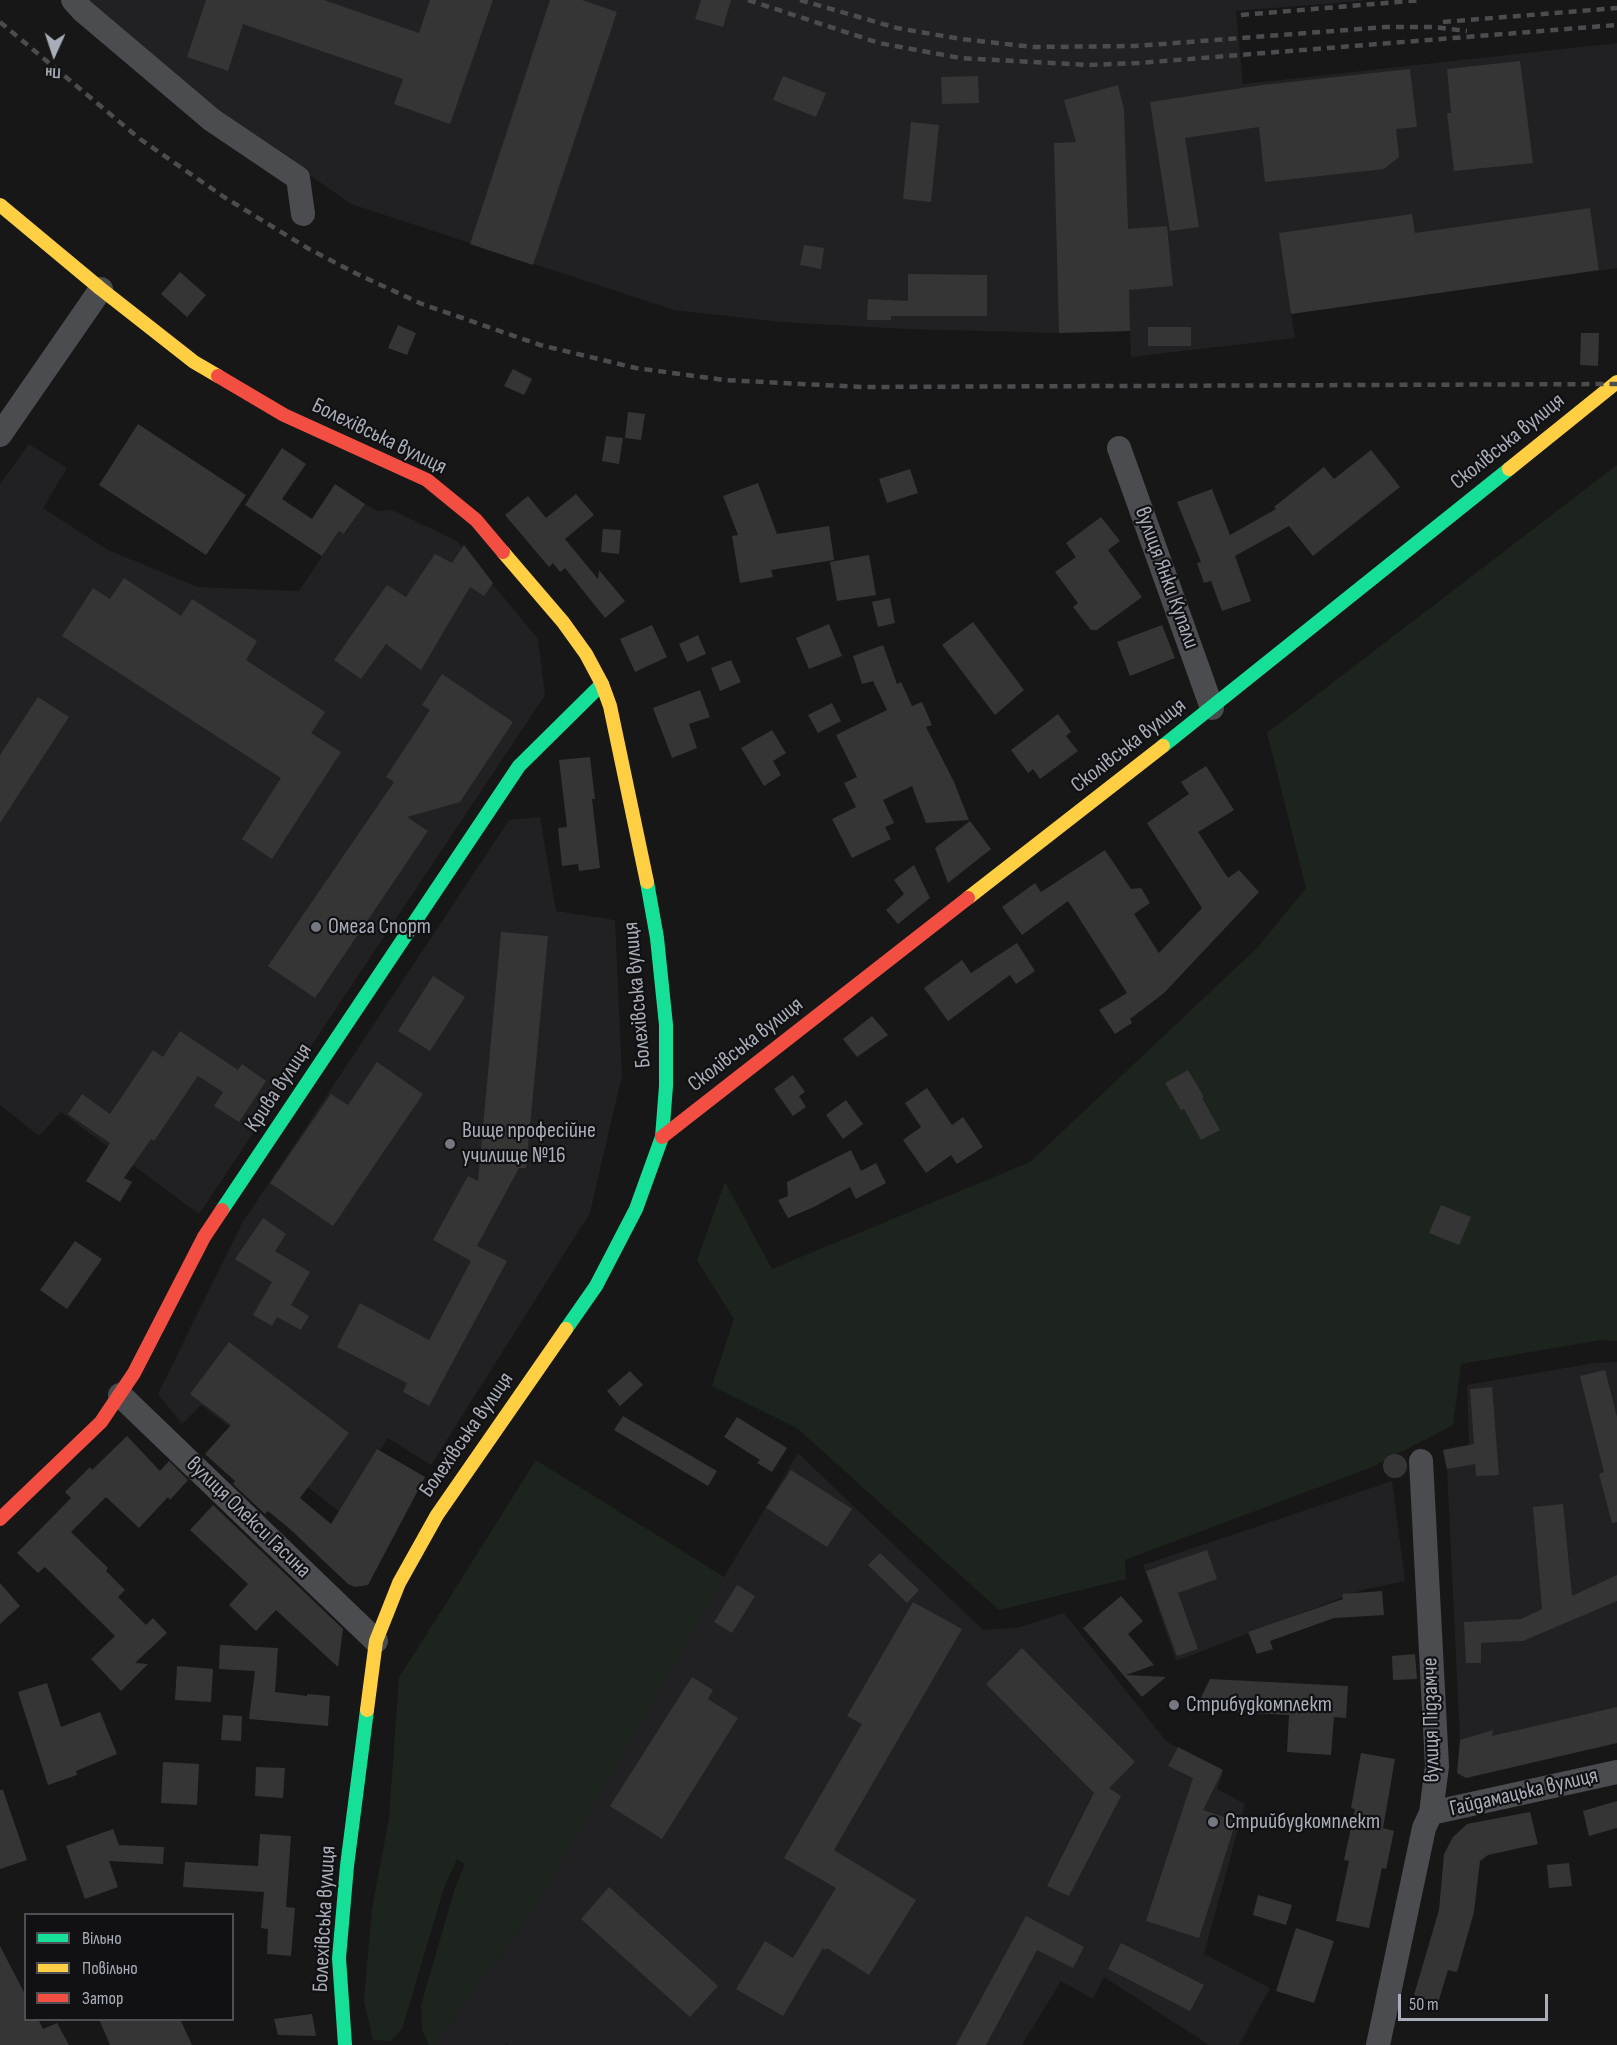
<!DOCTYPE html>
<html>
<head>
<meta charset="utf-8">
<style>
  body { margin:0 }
  #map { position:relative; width:1617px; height:2045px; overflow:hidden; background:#171717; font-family:"Sofia Sans Condensed",sans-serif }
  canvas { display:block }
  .legend { position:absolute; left:24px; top:1913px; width:210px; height:108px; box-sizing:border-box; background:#111113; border:2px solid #4d4f55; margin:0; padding:8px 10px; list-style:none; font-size:18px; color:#a8adb8 }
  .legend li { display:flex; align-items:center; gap:12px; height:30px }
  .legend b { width:30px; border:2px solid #4d4f55 }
  .north { position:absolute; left:24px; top:24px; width:60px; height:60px; -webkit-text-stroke:4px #111113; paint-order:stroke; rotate:183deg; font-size:16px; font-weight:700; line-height:24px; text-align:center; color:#a8adb8 }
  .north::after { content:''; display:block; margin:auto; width:21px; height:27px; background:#a8adb8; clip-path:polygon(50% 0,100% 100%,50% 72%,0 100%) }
  .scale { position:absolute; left:1398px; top:1994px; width:150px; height:27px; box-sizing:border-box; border:3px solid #a8adb8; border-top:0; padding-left:8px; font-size:18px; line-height:21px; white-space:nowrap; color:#a8adb8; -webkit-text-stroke:4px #111113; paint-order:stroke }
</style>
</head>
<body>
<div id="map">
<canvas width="1617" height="2045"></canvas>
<ul class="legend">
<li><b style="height:8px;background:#16e098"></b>Вільно</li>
<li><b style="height:8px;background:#ffcf43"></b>Повільно</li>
<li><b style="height:8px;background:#f24e42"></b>Затор</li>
</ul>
<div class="north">Пн</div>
<div class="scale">50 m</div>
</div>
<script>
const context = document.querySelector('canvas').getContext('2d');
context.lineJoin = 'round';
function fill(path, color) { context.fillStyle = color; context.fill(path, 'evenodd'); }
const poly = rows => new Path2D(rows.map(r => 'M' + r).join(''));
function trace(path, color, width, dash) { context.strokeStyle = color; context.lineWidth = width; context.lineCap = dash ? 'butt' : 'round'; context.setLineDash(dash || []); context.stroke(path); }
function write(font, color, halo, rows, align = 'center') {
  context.font = font + ' "Sofia Sans Condensed",sans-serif'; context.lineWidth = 4.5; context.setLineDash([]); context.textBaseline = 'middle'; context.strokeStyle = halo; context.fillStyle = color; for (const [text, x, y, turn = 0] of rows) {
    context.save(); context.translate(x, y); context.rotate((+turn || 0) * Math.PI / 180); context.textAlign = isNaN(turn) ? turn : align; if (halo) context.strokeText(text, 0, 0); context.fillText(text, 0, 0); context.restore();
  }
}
const built = poly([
  [87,0,1371,0,1236,11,1243,84,1617,43,1617,268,1291,314,1295,338,1131,357,1130,331,1059,333,907,329,781,322,674,310,351,204,223,115],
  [29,444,67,468,43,508,108,550,198,587,299,591,339,531,345,534,365,504,378,511,392,510,457,541,538,639,545,695,199,1214,61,1112,39,1136,0,1105,0,484],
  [540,817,556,911,615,920,622,1075,590,1213,431,1465,388,1438,340,1512,201,1405,182,1424,158,1394,241,1225,509,820],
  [1617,1362,1617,1743,1466,1778,1457,1773,1460,1740,1447,1469,1443,1450,1469,1445,1467,1385,1594,1363],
  [798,1453,983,1630,1020,1627,1064,1613,1166,1741,1223,1773,1217,1789,1245,1804,1204,1954,1270,1988,1239,2045,1209,2045,1104,1977,1093,1999,1061,1981,1022,2045,508,2045,506,2043,505,2045,433,2045,536,1906,724,1577],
  [1392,1481,1405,1581,1362,1590,1176,1661,1143,1565]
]);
const green = poly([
  [1617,465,1617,1341,1601,1340,1461,1364,1453,1425,1372,1467,1125,1560,1126,1579,999,1610,797,1428,712,1386,734,1319,697,1260,725,1182,772,1269,1030,1162,1258,947,1306,888,1267,733],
  [536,1460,724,1577,536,1906,433,2045,429,2045,422,2030,421,2005,455,1888,465,1864,457,1859,444,1888,402,2029,391,2041,373,2040,364,2001,372,1909,389,1818,399,1678]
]);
const building = poly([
  [206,0,324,0,419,33,430,0,493,0,450,124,394,104,403,79,243,24,228,71,187,57],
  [550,0,582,0,617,12,533,265,470,244],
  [701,0,731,0,723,27,695,19],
  [1520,61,1533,163,1454,171,1447,113,1451,113,1447,69],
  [1410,69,1417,127,1396,129,1399,157,1384,169,1265,182,1259,127,1185,138,1199,227,1170,231,1150,102,1262,85],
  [783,76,826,93,816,117,773,100],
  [978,76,979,103,942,104,941,77],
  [1118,85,1124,109,1128,229,1167,226,1173,286,1129,290,1130,331,1059,333,1054,143,1076,142,1064,100],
  [911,122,939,125,931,202,903,199],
  [1590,208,1599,270,1291,314,1279,233,1412,214,1415,233],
  [804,245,824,248,821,269,800,265],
  [180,272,206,295,187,317,161,294],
  [908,274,987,275,987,316,891,316,891,320,867,320,868,299,908,301],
  [398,325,416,333,407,355,388,348],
  [1148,327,1191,327,1191,346,1148,346],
  [1581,333,1599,333,1598,366,1580,365],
  [513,369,532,379,524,395,504,386],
  [628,412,645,414,641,440,625,438],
  [138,424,246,495,206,555,99,485],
  [606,436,623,438,619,464,602,461],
  [282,448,306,464,282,499,312,519,335,484,365,504,344,534,339,531,322,556,245,505],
  [1371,450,1400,487,1313,556,1289,526,1235,556,1251,601,1222,611,1211,581,1204,583,1197,563,1201,562,1177,502,1212,489,1230,535,1276,509,1274,507,1324,467,1334,479],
  [910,469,918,493,887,503,879,479],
  [758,483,777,534,829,526,834,560,771,570,773,577,740,583,732,536,738,535,723,496],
  [576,494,594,515,565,539,598,579,599,570,625,601,605,618,565,568,560,572,553,563,549,567,505,515,528,496,546,518],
  [1101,517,1120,541,1108,550,1142,597,1097,630,1091,630,1073,607,1078,603,1055,572,1076,557,1066,543],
  [603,529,621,530,619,554,601,552],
  [464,545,493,583,484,596,470,587,421,670,386,644,361,679,334,660,387,585,406,597,435,554,452,563],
  [869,555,876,595,837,601,830,562],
  [124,578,181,616,192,599,257,641,246,660,325,712,311,733,341,752,272,859,242,839,281,778,62,636,93,588,110,599],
  [890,598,895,623,878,627,872,602],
  [973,622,1024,690,995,715,942,645],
  [829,624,842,656,809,669,796,638],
  [652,625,667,657,635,672,620,639],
  [1162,625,1175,658,1130,676,1117,642],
  [698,635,706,654,687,662,679,644],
  [883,645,897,684,901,682,912,706,922,702,932,725,926,727,954,782,969,820,926,823,912,786,883,800,894,823,885,827,891,839,852,858,832,819,856,807,844,783,857,777,836,735,887,710,873,681,862,684,853,656],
  [731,660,741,682,720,691,711,668],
  [442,674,513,722,460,802,407,817,428,831,315,998,268,966,394,782,386,777,430,710,422,705],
  [700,690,710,717,689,724,697,748,672,758,653,708],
  [38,697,69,717,0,823,0,755],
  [832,703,841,721,818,733,808,715],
  [1058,714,1071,732,1066,736,1078,751,1040,779,1033,769,1028,773,1011,750],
  [772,730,786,753,773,761,781,775,764,786,741,748],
  [590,757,595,799,592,799,600,868,579,871,578,864,562,866,558,828,567,827,559,760],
  [1206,766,1234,810,1198,832,1228,878,1239,870,1259,892,1164,993,1130,1019,1132,1023,1115,1034,1099,1010,1127,993,1068,901,1022,935,1002,907,1035,883,1041,892,1105,850,1131,889,1141,888,1150,903,1134,914,1159,953,1202,908,1147,823,1189,794,1181,782],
  [970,821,991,849,948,883,935,848],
  [914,865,930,898,898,924,886,910,904,894,894,880],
  [501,932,548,936,526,1168,519,1168,477,1246,507,1261,429,1406,403,1392,407,1383,337,1347,360,1303,429,1340,471,1261,433,1240,468,1176,478,1181],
  [1017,943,1035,971,1016,984,1010,975,948,1021,924,988,962,960,971,973],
  [433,976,465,997,430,1051,398,1031],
  [872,1016,888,1035,857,1057,843,1039],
  [180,1031,238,1070,242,1064,266,1081,239,1122,214,1106,223,1092,198,1076,154,1141,151,1139,124,1178,132,1182,120,1202,86,1181,110,1143,68,1114,82,1094,110,1114,153,1050,163,1057],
  [377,1062,423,1094,333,1226,270,1183,331,1094,348,1105],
  [1188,1070,1204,1097,1202,1098,1220,1130,1201,1140,1184,1109,1181,1110,1165,1083],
  [793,1075,805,1092,799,1096,806,1107,793,1116,774,1089],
  [927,1088,952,1125,963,1117,983,1147,957,1164,951,1155,926,1173,903,1140,921,1127,905,1103],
  [846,1100,863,1124,843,1139,826,1115],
  [851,1150,861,1171,876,1163,886,1183,856,1199,850,1187,814,1207,788,1218,778,1200,788,1196,787,1182],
  [1441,1205,1471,1217,1459,1245,1429,1233],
  [263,1218,286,1234,275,1251,310,1272,291,1305,309,1316,301,1330,277,1317,272,1326,253,1315,272,1282,235,1259],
  [75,1241,102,1259,67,1309,40,1290],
  [229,1342,349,1433,300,1498,331,1524,377,1449,425,1477,368,1585,355,1587,348,1584,291,1530,268,1511,265,1514,233,1484,235,1481,205,1454,231,1425,190,1394],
  [1605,1370,1617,1417,1617,1522,1612,1523,1599,1474,1604,1472,1580,1376],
  [630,1371,643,1385,620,1406,607,1391],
  [1492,1387,1499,1475,1476,1476,1475,1464,1447,1469,1443,1450,1474,1444,1470,1389],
  [623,1416,717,1471,708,1486,614,1430],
  [737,1417,787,1448,772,1472,757,1463,760,1460,724,1437],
  [127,1436,160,1471,169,1461,188,1480,170,1500,168,1497,139,1528,106,1497,71,1532,108,1568,106,1571,125,1590,118,1597,146,1625,153,1618,167,1633,135,1663,148,1664,121,1691,91,1659,115,1636,45,1567,38,1573,17,1553,71,1498,65,1492,90,1467,92,1470],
  '1383 1466a12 12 0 1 1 24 0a12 12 0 1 1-24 0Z',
  [791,1470,852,1509,827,1547,766,1508],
  [1563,1504,1572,1596,1617,1575,1617,1601,1523,1641,1481,1643,1481,1663,1466,1663,1464,1622,1521,1619,1542,1609,1533,1507],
  [213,1505,343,1629,338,1667,276,1610,256,1631,229,1605,248,1584,190,1530],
  [1207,1550,1217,1579,1178,1593,1198,1649,1177,1656,1146,1571],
  [880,1553,919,1590,907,1603,868,1565],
  [0,1583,20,1606,0,1624],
  [737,1585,755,1596,732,1633,714,1622],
  [1382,1591,1384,1615,1334,1618,1270,1641,1273,1649,1257,1654,1248,1632,1343,1599,1342,1594],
  [1121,1596,1143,1621,1128,1634,1154,1665,1126,1675,1166,1677,1142,1697,1083,1628],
  [913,1602,962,1629,834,1850,916,1900,869,1975,827,1948,826,1950,823,1948,783,2016,736,1989,765,1941,793,1958,836,1888,784,1858,862,1724,847,1716],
  [220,1645,278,1648,275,1692,307,1696,307,1694,330,1696,328,1726,249,1719,255,1671,219,1669],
  [1022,1648,1135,1762,1109,1788,1121,1796,1069,1896,1047,1886,1094,1793,986,1684],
  [1415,1654,1417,1679,1393,1680,1392,1656],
  [177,1666,213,1669,211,1702,175,1700],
  [692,1677,713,1690,708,1699,738,1718,662,1839,610,1806],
  [1210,1679,1348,1686,1346,1718,1334,1717,1331,1755,1287,1752,1289,1715,1195,1710],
  [47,1683,61,1727,100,1712,117,1754,76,1771,77,1775,48,1785,18,1692],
  [1617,1707,1617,1743,1466,1778,1457,1773,1460,1740,1493,1730,1492,1736],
  [223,1715,242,1716,241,1741,221,1740],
  [1178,1747,1223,1770,1203,1810,1236,1821,1199,1938,1146,1921,1193,1778,1168,1766],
  [1361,1753,1395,1759,1383,1828,1394,1831,1386,1869,1382,1868,1369,1928,1336,1921,1349,1861,1344,1860,1355,1809,1351,1808],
  [163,1762,199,1764,197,1805,161,1803],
  [256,1767,285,1768,283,1798,255,1796],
  [0,1790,3,1790,27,1860,0,1869],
  [1617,1801,1617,1828,1589,1836,1583,1811],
  [1530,1812,1538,1844,1488,1855,1480,1861,1474,1912,1457,1972,1448,1970,1438,2003,1414,1995,1439,1910,1444,1854,1453,1837,1467,1824],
  [113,1829,119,1845,164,1847,163,1864,109,1861,118,1887,85,1899,66,1846],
  [260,1834,291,1836,286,1907,295,1908,291,1956,267,1954,268,1929,261,1928,264,1892,183,1887,185,1862,258,1866],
  [1569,1863,1572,1886,1549,1888,1547,1865],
  [609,1887,718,1986,690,2017,581,1919],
  [1258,1895,1292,1905,1286,1925,1253,1915],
  [1026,1916,1084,1947,1073,1968,1037,1950,986,2045,956,2045],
  [1296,1928,1334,1941,1314,2003,1276,1991],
  [1121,1943,1204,1985,1190,2011,1108,1969],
  [0,1946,26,1996,26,2019,38,2019,43,2029,57,2023,69,2045,0,2045],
  [312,2014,316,2036,278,2035,274,2019],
  [99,2019,180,2019,192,2045,110,2045]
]);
const street = poly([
  [73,0,82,10,212,120,298,178,303,214],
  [0,435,101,289],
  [1119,448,1212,708],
  [120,1395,376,1641],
  [1431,1813,1617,1772],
  [1378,2045,1424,1828,1431,1813,1437,1766,1421,1461]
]);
const fast = poly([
  [1163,746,1509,469],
  [222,1210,519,766,602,684],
  [566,1329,596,1286,636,1209,662,1137,666,1086,666,1025,657,938,647,882],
  [345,2045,339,1958,347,1866,367,1710]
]);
const slow = poly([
  [0,205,101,289,194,362,218,376],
  [1509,469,1617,382],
  [503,552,563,622,586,654,602,684,610,706,647,882],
  [968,898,1163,746],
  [367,1710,376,1641,399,1583,437,1515,566,1329]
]);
const jam = poly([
  [218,376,284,415,427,480,476,520,503,552],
  [662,1137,968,898],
  [0,1519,101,1422,134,1373,204,1237,222,1210]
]);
const rail = poly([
  [748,0,879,43,960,58,1088,65,1139,63,1617,25],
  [800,0,897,28,961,39,1033,47,1136,46,1386,27,1434,27,1467,31],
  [1241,15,1422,0],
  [0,22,140,139,224,197,309,249,357,274,422,304,540,345,636,368,724,380,862,387,1617,384],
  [1443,22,1617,8]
]);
const markers = [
  [316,927,6,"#757880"],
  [450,1144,6,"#757880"],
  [1174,1705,6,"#757880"],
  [1213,1822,6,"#757880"]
];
const streetNames = [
  ["Болехівська вулиця",379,437,26],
  ["Сколівська вулиця",1508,442,-39],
  ["вулиця Янки Купали",1166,578,70],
  ["Сколівська вулиця",1129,746,-38],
  ["Болехівська вулиця",638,995,-95],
  ["Сколівська вулиця",746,1045,-38],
  ["Крива вулиця",279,1088,-56],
  ["Болехівська вулиця",467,1435,-55],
  ["вулиця Олекси Гасина",248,1518,44],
  ["вулиця Підзамче",1432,1720,-91],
  ["Гайдамацька вулиця",1524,1793,-13],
  ["Болехівська вулиця",325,1919,-87]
];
const poiNames = [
  ["Омега Спорт",328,927],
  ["Вище професійне",462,1131],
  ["училище №16",462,1156],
  ["Стрибудкомплект",1186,1705],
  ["Стрийбудкомплект",1225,1822]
];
fill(built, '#212123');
fill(green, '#1d241e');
fill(building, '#353536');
trace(street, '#4b4c50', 24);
trace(fast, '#16e098', 14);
trace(slow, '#ffcf43', 14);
trace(jam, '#f24e42', 14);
trace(rail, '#4b4c4f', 4.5, [8, 6]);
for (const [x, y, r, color] of markers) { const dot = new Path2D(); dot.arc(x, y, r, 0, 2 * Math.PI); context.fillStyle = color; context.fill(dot); trace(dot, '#111113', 2); }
write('22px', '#a8adb8', '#111113', streetNames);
write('22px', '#a8adb8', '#111113', poiNames, 'left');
</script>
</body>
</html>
